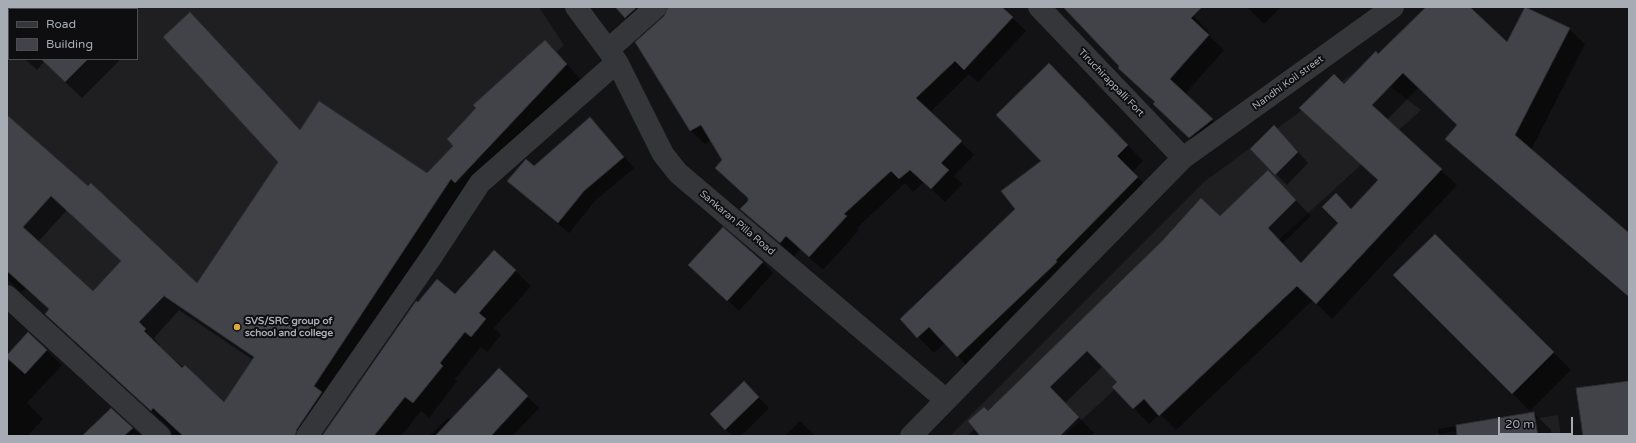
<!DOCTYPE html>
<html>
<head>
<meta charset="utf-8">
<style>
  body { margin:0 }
  #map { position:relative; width:1636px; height:443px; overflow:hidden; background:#131315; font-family:"Varela Round",sans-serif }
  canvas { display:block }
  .frame { position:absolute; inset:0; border:8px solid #a6abb4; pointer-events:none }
  .legend { position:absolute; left:8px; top:8px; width:130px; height:52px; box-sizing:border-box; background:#0e0e10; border:1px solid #4b4d52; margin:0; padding:5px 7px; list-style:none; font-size:12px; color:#a6abb4 }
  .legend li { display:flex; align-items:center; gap:8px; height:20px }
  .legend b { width:20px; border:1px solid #4b4d52 }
  .scale { position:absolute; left:1498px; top:417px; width:75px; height:18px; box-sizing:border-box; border:2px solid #a6abb4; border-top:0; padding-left:5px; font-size:12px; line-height:14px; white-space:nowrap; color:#a6abb4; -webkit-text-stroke:3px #0e0e10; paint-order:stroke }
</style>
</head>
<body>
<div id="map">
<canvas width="1636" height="443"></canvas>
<div class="frame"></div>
<ul class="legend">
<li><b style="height:5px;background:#353639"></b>Road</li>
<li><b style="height:11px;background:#424348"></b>Building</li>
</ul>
<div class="scale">20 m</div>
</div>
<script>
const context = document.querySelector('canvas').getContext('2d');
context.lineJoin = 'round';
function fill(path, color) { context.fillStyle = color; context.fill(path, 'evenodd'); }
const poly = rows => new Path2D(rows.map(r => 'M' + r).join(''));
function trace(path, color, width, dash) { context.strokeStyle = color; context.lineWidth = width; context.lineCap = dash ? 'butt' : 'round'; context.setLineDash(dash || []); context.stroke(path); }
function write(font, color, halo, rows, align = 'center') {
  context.font = font + ' "Varela Round",sans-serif'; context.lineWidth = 4; context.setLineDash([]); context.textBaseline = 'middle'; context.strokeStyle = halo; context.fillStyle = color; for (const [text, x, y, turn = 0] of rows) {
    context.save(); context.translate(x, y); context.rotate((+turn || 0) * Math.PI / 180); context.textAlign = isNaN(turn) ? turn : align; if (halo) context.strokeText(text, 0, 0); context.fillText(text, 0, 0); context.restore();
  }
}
const built = poly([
  [7,7,539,7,564,45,441,161,265,436,7,219],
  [9,9,137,9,137,59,9,59],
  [1363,66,1421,110,1064,436,950,436,1205,181],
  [1558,415,1561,436,1425,436]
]);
const shadow = poly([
  [7,7,77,7,79,9,9,9,9,44,7,42],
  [617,7,1001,7,1026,31,978,82,969,74,930,112,974,155,954,176,962,184,945,202,924,182,913,192,905,183,857,228,859,230,823,270,800,249,794,256,741,209,749,199,716,168,723,160,711,140,705,144,691,131,637,42,665,17,669,8,667,8,639,31],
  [1065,7,1185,7,1208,31,1206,33,1224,50,1185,94,1227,135,1205,153,1169,119,1156,102],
  [1247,7,1281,7,1264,24],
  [1427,7,1469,7,1507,44,1526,7,1569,29,1585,44,1531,150,1629,234,1629,298,1462,154,1447,139,1458,125,1419,87,1387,120,1457,185,1332,319,1313,300,1176,430,1160,414,1149,424,1114,387,1119,382,1103,366,1065,403,1094,433,1091,436,968,436,988,412,1220,217,1283,187,1311,216,1282,244,1301,264,1379,181,1316,123,1345,85],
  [560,56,581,80,471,197,319,436,173,436,171,429,61,329,50,310,26,288,21,292,7,279,7,117,198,284,300,131,428,174],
  [67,210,122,261,93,292,38,242],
  [179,310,253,360,225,404,182,369,159,346,160,345,154,338],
  [25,59,117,59,119,61,82,98,44,62,37,70],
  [1065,81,1143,161,1132,172,1153,193,973,372,945,343,934,353,901,319,1016,209,1042,161],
  [590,119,634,168,595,201,569,233,508,181,534,167],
  [1285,137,1308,163,1287,185,1251,149],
  [1435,235,1571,370,1530,411,1394,275],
  [494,251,531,286,494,328,501,335,487,352,481,347,455,379,457,381,429,418,421,411,401,436,323,436,418,304,455,295],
  [763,262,773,273,739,311,701,276],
  [46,350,62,365,27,403,43,419,28,436,7,436,7,364,11,360,7,357],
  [499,370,539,408,512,436,429,436,448,418,451,421],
  [744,383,769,408,741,436,732,436,711,414],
  [111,410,142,436,83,436],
  [1534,413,1551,430,1552,436,1439,436,1438,429],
  [800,421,815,436,785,436]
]);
const building = poly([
  [615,7,637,7,625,18,615,7],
  [668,7,1002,7,1013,17,964,70,955,61,916,98,962,141,941,163,949,170,931,189,910,170,899,179,891,171,844,214,847,216,809,257,786,236,780,243,740,209,748,201,748,198,715,168,722,160,701,125,690,131,635,42,664,16,668,7],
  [1063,7,1202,7,1191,18,1209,35,1170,79,1213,119,1189,138,1153,104,1155,102,1118,68,1119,66,1063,7],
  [1426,7,1470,7,1507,42,1525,7,1570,28,1515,135,1629,233,1629,297,1445,139,1457,125,1403,73,1372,105,1442,169,1316,304,1297,286,1159,416,1144,399,1133,409,1112,387,1117,382,1087,351,1050,387,1079,417,1060,436,980,436,968,421,984,407,988,411,1162,241,1201,198,1220,216,1268,170,1296,200,1268,228,1301,263,1338,223,1322,207,1336,193,1351,209,1378,180,1299,108,1334,74,1344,84,1376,51,1378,54,1426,7],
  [190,12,300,130,319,101,427,173,453,146,447,139,476,108,473,105,545,40,567,64,455,183,451,179,314,386,322,392,297,429,295,436,183,436,153,408,151,411,45,314,49,309,7,271,7,115,88,186,91,183,197,283,278,162,163,37,190,12],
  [51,196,121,261,93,291,23,227,51,196],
  [164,296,254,357,224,402,185,365,182,368,144,331,146,329,139,322,164,296],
  [41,59,88,59,65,82,41,59],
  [1049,63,1128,145,1117,156,1138,177,1056,260,1057,262,957,357,929,327,917,338,900,319,1015,209,1001,191,1041,161,996,115,1049,63],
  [590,117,624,157,584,191,558,223,507,181,526,159,534,166,590,117],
  [1274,125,1298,152,1275,175,1250,149,1274,125],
  [723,227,763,262,727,301,688,265,723,227],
  [1435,234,1554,352,1512,394,1393,275,1435,234],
  [494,250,516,270,479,313,486,319,471,337,465,332,440,363,443,366,413,403,405,397,374,436,322,436,416,301,418,302,437,279,455,294,494,250],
  [28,332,47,350,25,374,7,358,7,355,28,332],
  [499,368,528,396,491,436,435,436,499,368],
  [744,381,759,397,725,430,710,414,744,381],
  [1629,381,1629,436,1583,436,1576,388,1629,381],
  [111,408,133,428,124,436,82,436,111,408],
  [1534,412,1538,436,1457,436,1456,425,1534,412]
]);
const minor = poly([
  [576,7,617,62,663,154,678,173,946,400],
  [608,50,656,7],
  [7,296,160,436],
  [307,436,432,256,480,183,617,62]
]);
const tertiary = poly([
  [1039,7,1183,158],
  [911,436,1183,158,1393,7]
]);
const markers = [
  [237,327,4,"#dfa741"]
];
const streetNames = [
  ["Tiruchirappalli Fort",1111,83,46],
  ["Nandhi Koil street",1288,83,-36],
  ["Sankaran Pilla Road",737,223,40]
];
const poiNames = [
  ["SVS/SRC group of",245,321],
  ["school and college",245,333]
];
fill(built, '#1f1f22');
fill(shadow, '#0007');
fill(building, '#424348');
trace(building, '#2d2e31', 1);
trace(minor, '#353639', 22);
trace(tertiary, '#353639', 22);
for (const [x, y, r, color] of markers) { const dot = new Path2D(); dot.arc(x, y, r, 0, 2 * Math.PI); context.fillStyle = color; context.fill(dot); trace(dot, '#0e0e10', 1.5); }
write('10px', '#a6abb4', '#0e0e10', streetNames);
write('bold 10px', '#a6abb4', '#0e0e10', poiNames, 'left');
</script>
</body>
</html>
